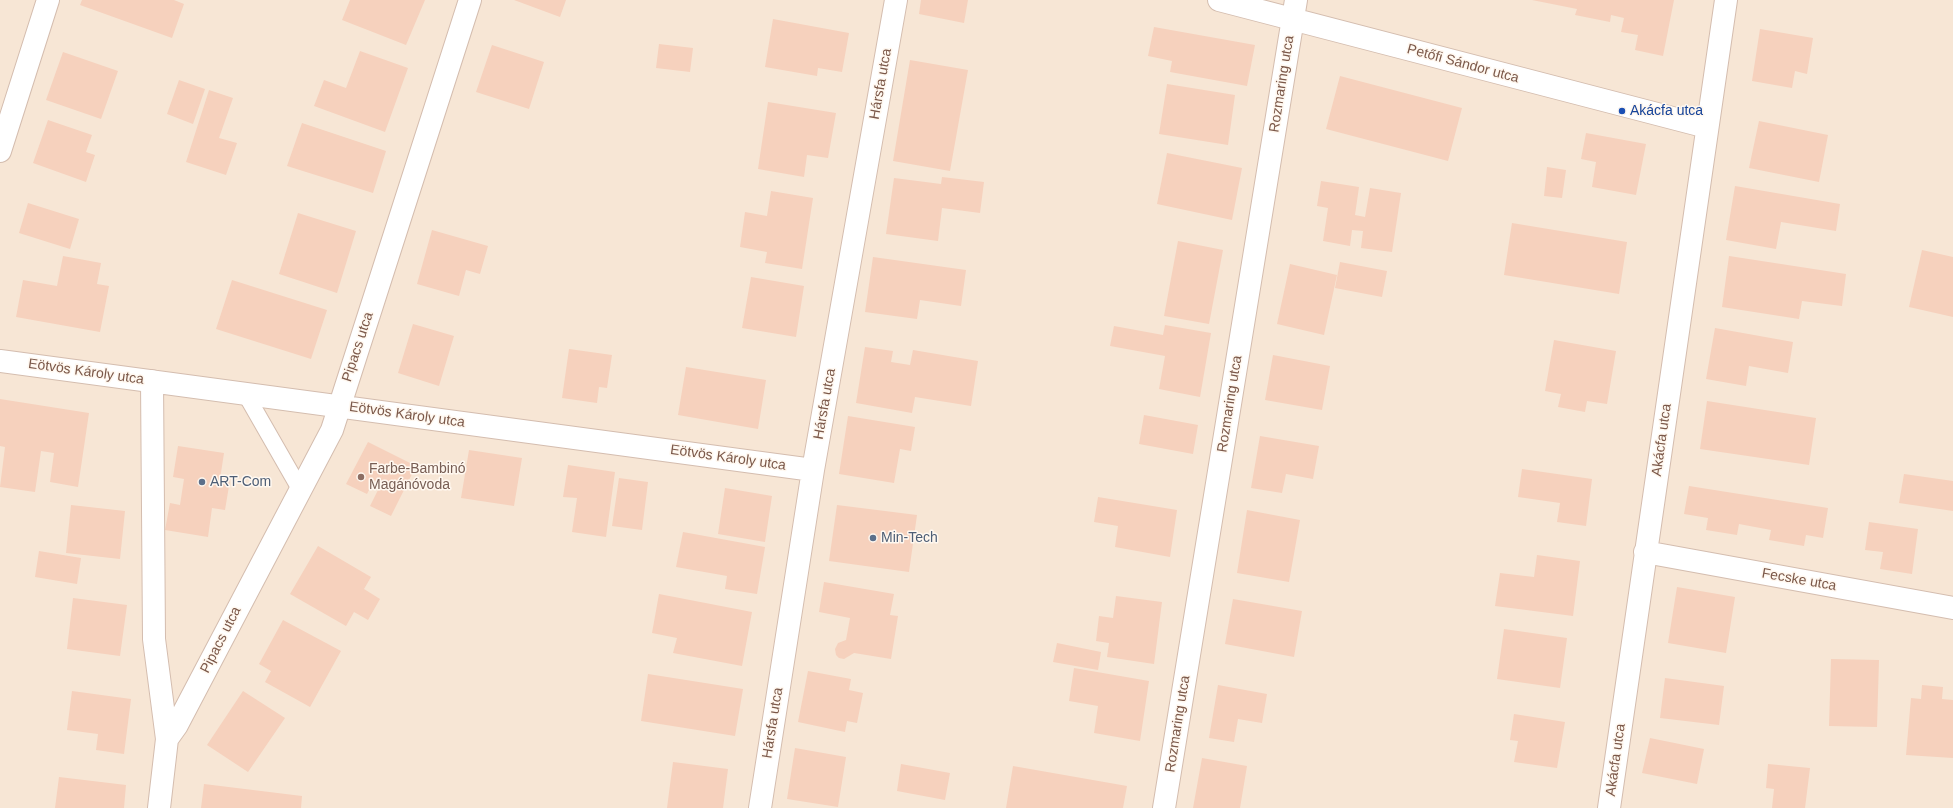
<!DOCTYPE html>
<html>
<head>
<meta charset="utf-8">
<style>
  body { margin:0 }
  canvas { display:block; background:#fef4e8 }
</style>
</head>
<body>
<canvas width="1953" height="808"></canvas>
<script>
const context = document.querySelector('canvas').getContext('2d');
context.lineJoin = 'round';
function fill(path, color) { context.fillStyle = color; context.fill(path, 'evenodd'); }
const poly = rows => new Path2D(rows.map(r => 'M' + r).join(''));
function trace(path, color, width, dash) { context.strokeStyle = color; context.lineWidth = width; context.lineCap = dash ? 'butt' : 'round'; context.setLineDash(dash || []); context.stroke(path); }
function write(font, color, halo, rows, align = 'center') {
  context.font = font + ' Arial,sans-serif'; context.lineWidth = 3; context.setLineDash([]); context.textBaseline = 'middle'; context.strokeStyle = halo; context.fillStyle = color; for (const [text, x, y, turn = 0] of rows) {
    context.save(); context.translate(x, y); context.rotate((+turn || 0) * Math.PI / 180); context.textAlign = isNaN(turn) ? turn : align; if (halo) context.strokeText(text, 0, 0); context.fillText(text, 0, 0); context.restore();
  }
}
const residential = poly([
  [0,0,1953,0,1953,808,0,808]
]);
const building = poly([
  [82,0,174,0,184,4,172,38,80,5],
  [350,0,425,0,406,45,342,20],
  [514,0,566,0,560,17],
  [921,0,968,0,964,23,919,14],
  [1532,0,1674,0,1663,56,1635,50,1638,35,1621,32,1624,18,1611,15,1610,22,1575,15,1577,9],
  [773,19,849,33,842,72,818,68,817,76,765,67],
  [1154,27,1255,45,1247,86,1170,72,1172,61,1148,56],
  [1760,29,1813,38,1807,74,1795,71,1792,88,1752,81],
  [659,44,693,48,690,72,656,68],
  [492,45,544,62,529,109,476,92],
  [360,51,408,68,385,132,314,106,324,80,346,88],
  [63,52,118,71,101,119,46,100],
  [910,60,968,70,950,171,893,161],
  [1340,76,1462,108,1448,161,1326,129],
  [179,80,205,89,193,124,167,114],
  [1167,84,1235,95,1228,145,1159,134],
  [209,90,233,98,219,138,237,143,226,175,186,162],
  [768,102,836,113,828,158,807,155,804,177,758,169],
  [48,120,92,135,86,152,95,155,86,182,33,163],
  [1759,121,1828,135,1819,182,1749,168],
  [302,123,386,151,373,193,287,166],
  [1586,133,1646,144,1636,195,1592,187,1596,162,1581,159],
  [1167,153,1242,168,1232,220,1157,204],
  [1547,167,1566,170,1562,198,1544,196],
  [942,177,984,182,980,213,942,208,938,241,886,234,894,178,941,184],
  [1321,181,1359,187,1355,215,1365,217,1370,188,1401,193,1392,252,1361,248,1363,231,1352,230,1350,246,1323,241,1328,208,1317,206],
  [1735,186,1840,204,1836,231,1781,222,1776,249,1726,240],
  [771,191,813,198,802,269,765,263,767,252,740,247,745,212,767,216],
  [28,203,79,219,70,249,19,233],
  [298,213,356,231,337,293,279,274],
  [1512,223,1627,242,1619,294,1504,275],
  [432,230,488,246,480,274,466,270,459,296,417,284],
  [1178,241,1223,250,1209,324,1164,316],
  [1922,250,1953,257,1953,317,1909,307],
  [63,256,101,263,97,284,109,286,100,332,16,317,23,280,57,286],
  [1729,256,1846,274,1842,306,1802,301,1799,319,1722,307],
  [873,257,966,270,961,306,920,300,917,319,865,312],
  [1340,262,1387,271,1382,297,1335,288],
  [1290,264,1337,275,1324,335,1277,324],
  [751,277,804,286,796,337,742,328],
  [232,280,327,310,311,359,216,329],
  [413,324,454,336,439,386,398,373],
  [1165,325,1211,333,1200,397,1159,389,1165,356,1110,346,1114,326,1163,335],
  [1715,328,1793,342,1788,373,1749,366,1746,386,1706,379],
  [1554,340,1616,351,1607,404,1587,401,1585,412,1558,407,1561,394,1545,391],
  [865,347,893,351,891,362,910,365,913,350,978,361,971,406,915,397,912,413,856,403],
  [569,349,612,355,607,388,599,387,597,403,562,398],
  [1273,355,1330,366,1322,410,1265,400],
  [686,367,766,380,758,429,678,415],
  [0,399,89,413,78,487,50,482,54,453,41,451,35,492,0,487,5,447,0,446],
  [1707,401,1816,418,1809,465,1700,449],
  [1144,415,1198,425,1193,454,1139,444],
  [848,416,915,427,911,451,900,449,894,483,839,474],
  [1260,436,1319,446,1313,479,1286,474,1282,493,1251,488],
  [368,442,416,466,391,516,370,506,381,484,374,480,367,494,346,484],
  [178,446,224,453,220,479,230,480,225,510,212,508,208,537,165,530,170,503,180,505,184,479,173,477],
  [469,450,522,458,514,506,461,498],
  [568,465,615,472,606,537,572,532,577,498,563,497],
  [1522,469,1592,479,1586,526,1557,522,1560,503,1518,497],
  [1904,474,1953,481,1953,511,1899,503],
  [619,478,648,482,642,530,612,526],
  [1689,486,1828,508,1823,538,1806,535,1804,546,1769,540,1771,530,1739,524,1737,535,1706,530,1708,518,1684,514],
  [725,488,772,496,765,542,718,534],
  [1098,497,1177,510,1170,557,1115,547,1118,526,1094,522],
  [71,505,125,511,120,559,66,553],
  [837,505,917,515,909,572,829,561],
  [1247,510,1300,520,1289,582,1237,573],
  [1869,522,1918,529,1912,574,1880,569,1883,552,1865,550],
  [683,532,765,547,757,594,725,589,727,576,676,567],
  [318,546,371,577,364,589,380,599,368,620,354,612,346,626,290,594],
  [39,551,81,558,77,584,35,577],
  [1537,555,1580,561,1573,616,1495,606,1500,573,1534,577],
  [824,582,894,594,890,615,898,616,891,659,854,653,844,659,839,658,836,655,835,649,838,643,846,640,850,618,819,612],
  [1677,587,1735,597,1726,653,1668,643],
  [659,594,752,612,742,666,673,653,677,638,652,633],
  [1116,596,1162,602,1154,664,1107,657,1109,643,1096,641,1099,616,1113,618],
  [73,598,127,605,120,656,67,649],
  [1233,599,1302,611,1294,657,1225,644],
  [283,620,341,651,310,707,265,682,271,671,259,664],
  [1504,629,1567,638,1560,688,1497,679],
  [1057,643,1101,652,1098,670,1053,662],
  [1831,659,1879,660,1877,727,1829,726],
  [1074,668,1149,681,1140,741,1094,733,1098,706,1069,701],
  [808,671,851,679,849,690,863,693,857,723,847,721,845,732,798,722],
  [648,674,743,689,735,736,641,721],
  [1665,678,1724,686,1719,725,1660,718],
  [1218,685,1267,694,1262,723,1238,719,1234,742,1209,738],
  [1922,685,1943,687,1942,699,1953,700,1953,758,1906,755,1911,698,1921,699],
  [72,691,131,699,124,754,96,750,98,734,67,730],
  [243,691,285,718,248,772,207,745],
  [1514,714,1565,722,1557,768,1514,762,1518,741,1510,740],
  [1650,738,1704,749,1697,784,1642,773],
  [795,748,846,757,838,807,787,799],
  [1202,758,1247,766,1240,808,1193,808],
  [673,762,728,769,723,808,667,808],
  [901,764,950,773,945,800,897,791],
  [1768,764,1810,768,1805,808,1772,808,1774,789,1766,788],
  [1013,766,1127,786,1123,808,1006,808],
  [59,777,126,785,124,808,55,808],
  [204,784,302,796,301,808,201,808]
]);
const service = poly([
  [245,393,300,489]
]);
const minor = poly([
  [1219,0,1707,127],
  [0,151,48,0],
  [0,361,813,470],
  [152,381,154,639,167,739],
  [1645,552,1953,608],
  [159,808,167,739,177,725,332,430,470,0],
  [760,808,813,470,896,0],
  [1164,808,1296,0],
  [1609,808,1726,0]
]);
const markers = [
  [1622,111,4,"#1a4fb4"],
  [361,477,4,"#8d6e63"],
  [202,482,4,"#5c6f8a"],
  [873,538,4,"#5c6f8a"]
];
const streetNames = [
  ["Petőfi Sándor utca",1463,64,15],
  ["Hársfa utca",881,84,-80],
  ["Rozmaring utca",1282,84,-81],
  ["Pipacs utca",358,347,-72],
  ["Eötvös Károly utca",86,372,8],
  ["Hársfa utca",825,404,-80],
  ["Rozmaring utca",1230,404,-81],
  ["Eötvös Károly utca",407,415,8],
  ["Akácfa utca",1662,440,-82],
  ["Eötvös Károly utca",728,458,8],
  ["Fecske utca",1799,580,10],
  ["Pipacs utca",221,640,-63],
  ["Hársfa utca",773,723,-81],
  ["Rozmaring utca",1178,724,-81],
  ["Akácfa utca",1616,760,-82]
];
const transitNames = [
  ["Akácfa utca",1630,111]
];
const educationNames = [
  ["Farbe-Bambinó",369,469],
  ["Magánóvoda",369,485]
];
const serviceNames = [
  ["ART-Com",210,482],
  ["Min-Tech",881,538]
];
fill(residential, '#f7e6d5');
fill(building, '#f6d1bd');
trace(service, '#d4bdaf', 18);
trace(minor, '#d4bdaf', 24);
trace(service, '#fff', 16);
trace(minor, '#fff', 22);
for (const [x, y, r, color] of markers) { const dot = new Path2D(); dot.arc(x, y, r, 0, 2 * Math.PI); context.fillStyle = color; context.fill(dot); trace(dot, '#fff8f0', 1.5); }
write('14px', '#7b5849', '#fff8f0', streetNames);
write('14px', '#164399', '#fff8f0', transitNames, 'left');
write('14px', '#785e54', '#fff8f0', educationNames, 'left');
write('14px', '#4e5e75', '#fff8f0', serviceNames, 'left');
</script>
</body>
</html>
